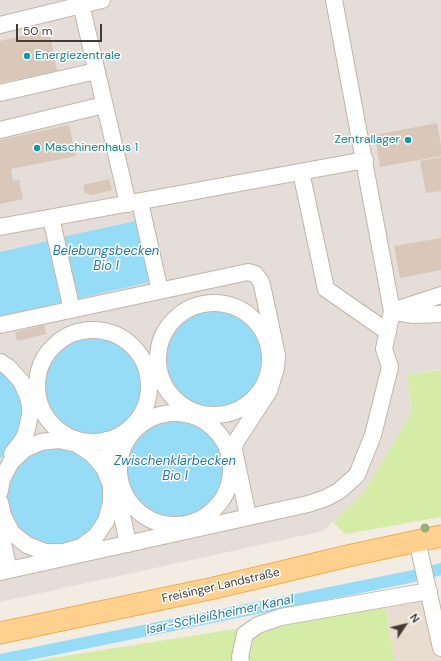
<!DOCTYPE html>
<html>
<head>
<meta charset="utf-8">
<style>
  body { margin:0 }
  #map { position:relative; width:441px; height:661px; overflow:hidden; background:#f3ece2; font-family:"DM Sans",sans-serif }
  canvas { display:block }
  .north { position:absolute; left:385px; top:605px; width:40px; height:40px; -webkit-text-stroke:3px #fff; paint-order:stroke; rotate:55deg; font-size:11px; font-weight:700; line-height:16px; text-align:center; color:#453b32 }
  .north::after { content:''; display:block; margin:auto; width:14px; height:18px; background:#453b32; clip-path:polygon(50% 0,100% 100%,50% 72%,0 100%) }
  .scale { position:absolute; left:16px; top:24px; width:86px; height:18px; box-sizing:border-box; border:2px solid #453b32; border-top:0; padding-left:5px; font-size:12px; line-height:14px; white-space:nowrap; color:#453b32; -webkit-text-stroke:3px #fff; paint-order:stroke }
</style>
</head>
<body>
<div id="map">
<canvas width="441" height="661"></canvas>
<div class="north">N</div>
<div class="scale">50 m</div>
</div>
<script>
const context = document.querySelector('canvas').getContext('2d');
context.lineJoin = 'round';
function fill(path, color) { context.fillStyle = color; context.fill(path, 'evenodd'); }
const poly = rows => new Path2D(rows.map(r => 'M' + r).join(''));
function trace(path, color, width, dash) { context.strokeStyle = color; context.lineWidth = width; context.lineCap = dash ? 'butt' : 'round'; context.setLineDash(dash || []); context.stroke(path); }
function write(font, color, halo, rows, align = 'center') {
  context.font = font + ' "DM Sans",sans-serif'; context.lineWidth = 3; context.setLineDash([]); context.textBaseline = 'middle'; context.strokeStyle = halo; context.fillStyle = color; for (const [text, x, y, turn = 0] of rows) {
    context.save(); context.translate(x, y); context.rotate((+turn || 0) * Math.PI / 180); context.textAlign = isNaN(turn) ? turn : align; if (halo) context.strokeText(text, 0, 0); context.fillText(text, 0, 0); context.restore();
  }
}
const residential = poly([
  [434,588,441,622,441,661,394,661,385,605]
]);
const industrial = poly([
  [0,0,441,0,441,369,407,375,412,412,363,493,323,531,0,602]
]);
const green = poly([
  [441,370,441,517,345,534,333,522,363,493,412,412,407,375],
  [385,605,394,661,34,661]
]);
const water = poly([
  [136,221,150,282,76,299,62,237],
  [48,241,62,302,0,317,0,252],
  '161 358a53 53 0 1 1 106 0a53 53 0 1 1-106 0Z',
  '41 385a53 53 0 1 1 106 0a53 53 0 1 1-106 0Z',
  [0,366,20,385,26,421,11,450,0,458],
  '122 469a53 53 0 1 1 106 0a53 53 0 1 1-106 0Z',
  [55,442,89,455,108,486,103,521,79,544,46,549,16,533,2,486,21,455]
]);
const canal = poly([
  [0,660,409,577,441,569]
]);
const building = poly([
  [49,30,57,71,0,83,0,41],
  [437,123,441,146,441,156,380,167,375,135],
  [69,125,76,156,11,169,13,181,19,180,23,199,0,204,0,140],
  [441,157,441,191,426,193,420,161],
  [109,179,112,190,93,195,85,193,83,185],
  [441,238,441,270,400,278,394,246],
  [44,325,46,334,17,341,15,332]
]);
const minor = poly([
  [80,0,128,204],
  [0,25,102,0],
  [0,93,96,71],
  [0,130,104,105],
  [301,172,326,289,388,332],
  [140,202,160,291],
  [51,218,72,310],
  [0,227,365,160],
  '158 359a56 56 0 1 1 112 0a56 56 0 1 1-112 0Z',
  [392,311,441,295],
  [395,312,414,315,441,314],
  [0,325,248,272,255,274,260,280,262,285,277,355,276,368,269,391,235,443,234,450,248,516],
  '37 386a56 56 0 1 1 112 0a56 56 0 1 1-112 0Z',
  [0,362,8,367,21,381,28,397,30,406,30,415,26,433,22,441,12,454],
  '119 469a56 56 0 1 1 112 0a56 56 0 1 1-112 0Z',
  [106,440,128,544],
  [0,491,2,479,11,462,25,449,41,442,59,440,77,444,92,454,104,468,111,485,111,503,106,521,96,536,81,547,64,552,45,552,27,545,12,533,3,516,0,502],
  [0,530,9,570],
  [417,540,441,648],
  [0,572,308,504,326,498,339,491,357,475,373,435,390,367,384,349,392,311,334,0],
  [241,661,240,657,245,634,258,625,281,617,429,591]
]);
const major = poly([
  [0,633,214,588,352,555,441,536]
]);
const trees = [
  [425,528]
];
const markers = [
  [27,56,4,"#0f9aa8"],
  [408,140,4,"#0f9aa8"],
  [37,148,4,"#0f9aa8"]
];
const cultureNames = [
  ["Energiezentrale",35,56],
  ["Zentrallager",400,140,"right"],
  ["Maschinenhaus 1",45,148]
];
const streetNames = [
  ["Freisinger Landstraße",221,586,-13]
];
const waterNames = [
  ["Belebungsbecken",106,252],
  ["Bio I",106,267],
  ["Zwischenklärbecken",175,462],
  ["Bio I",175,477],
  ["Isar-Schleißheimer Kanal",220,615,-12]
];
fill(residential, '#e8ddd0');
fill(industrial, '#e4ddd8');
fill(green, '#d5eca6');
fill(water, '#97dcf7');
trace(canal, '#97dcf7', 12);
fill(building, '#d9c8b9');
trace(minor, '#c2b5a7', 18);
trace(major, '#efad54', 23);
trace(minor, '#fff', 16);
trace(major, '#ffd18f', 21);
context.fillStyle = '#98ae78';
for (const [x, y] of trees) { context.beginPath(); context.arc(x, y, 4.5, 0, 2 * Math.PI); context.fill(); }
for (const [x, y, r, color] of markers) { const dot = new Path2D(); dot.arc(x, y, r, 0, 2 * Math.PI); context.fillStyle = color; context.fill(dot); trace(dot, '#fff', 1.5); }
write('12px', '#0d838f', '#fff', cultureNames, 'left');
write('12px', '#453b32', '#fff', streetNames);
write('italic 13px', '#1f7aa1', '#fff', waterNames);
</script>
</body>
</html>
